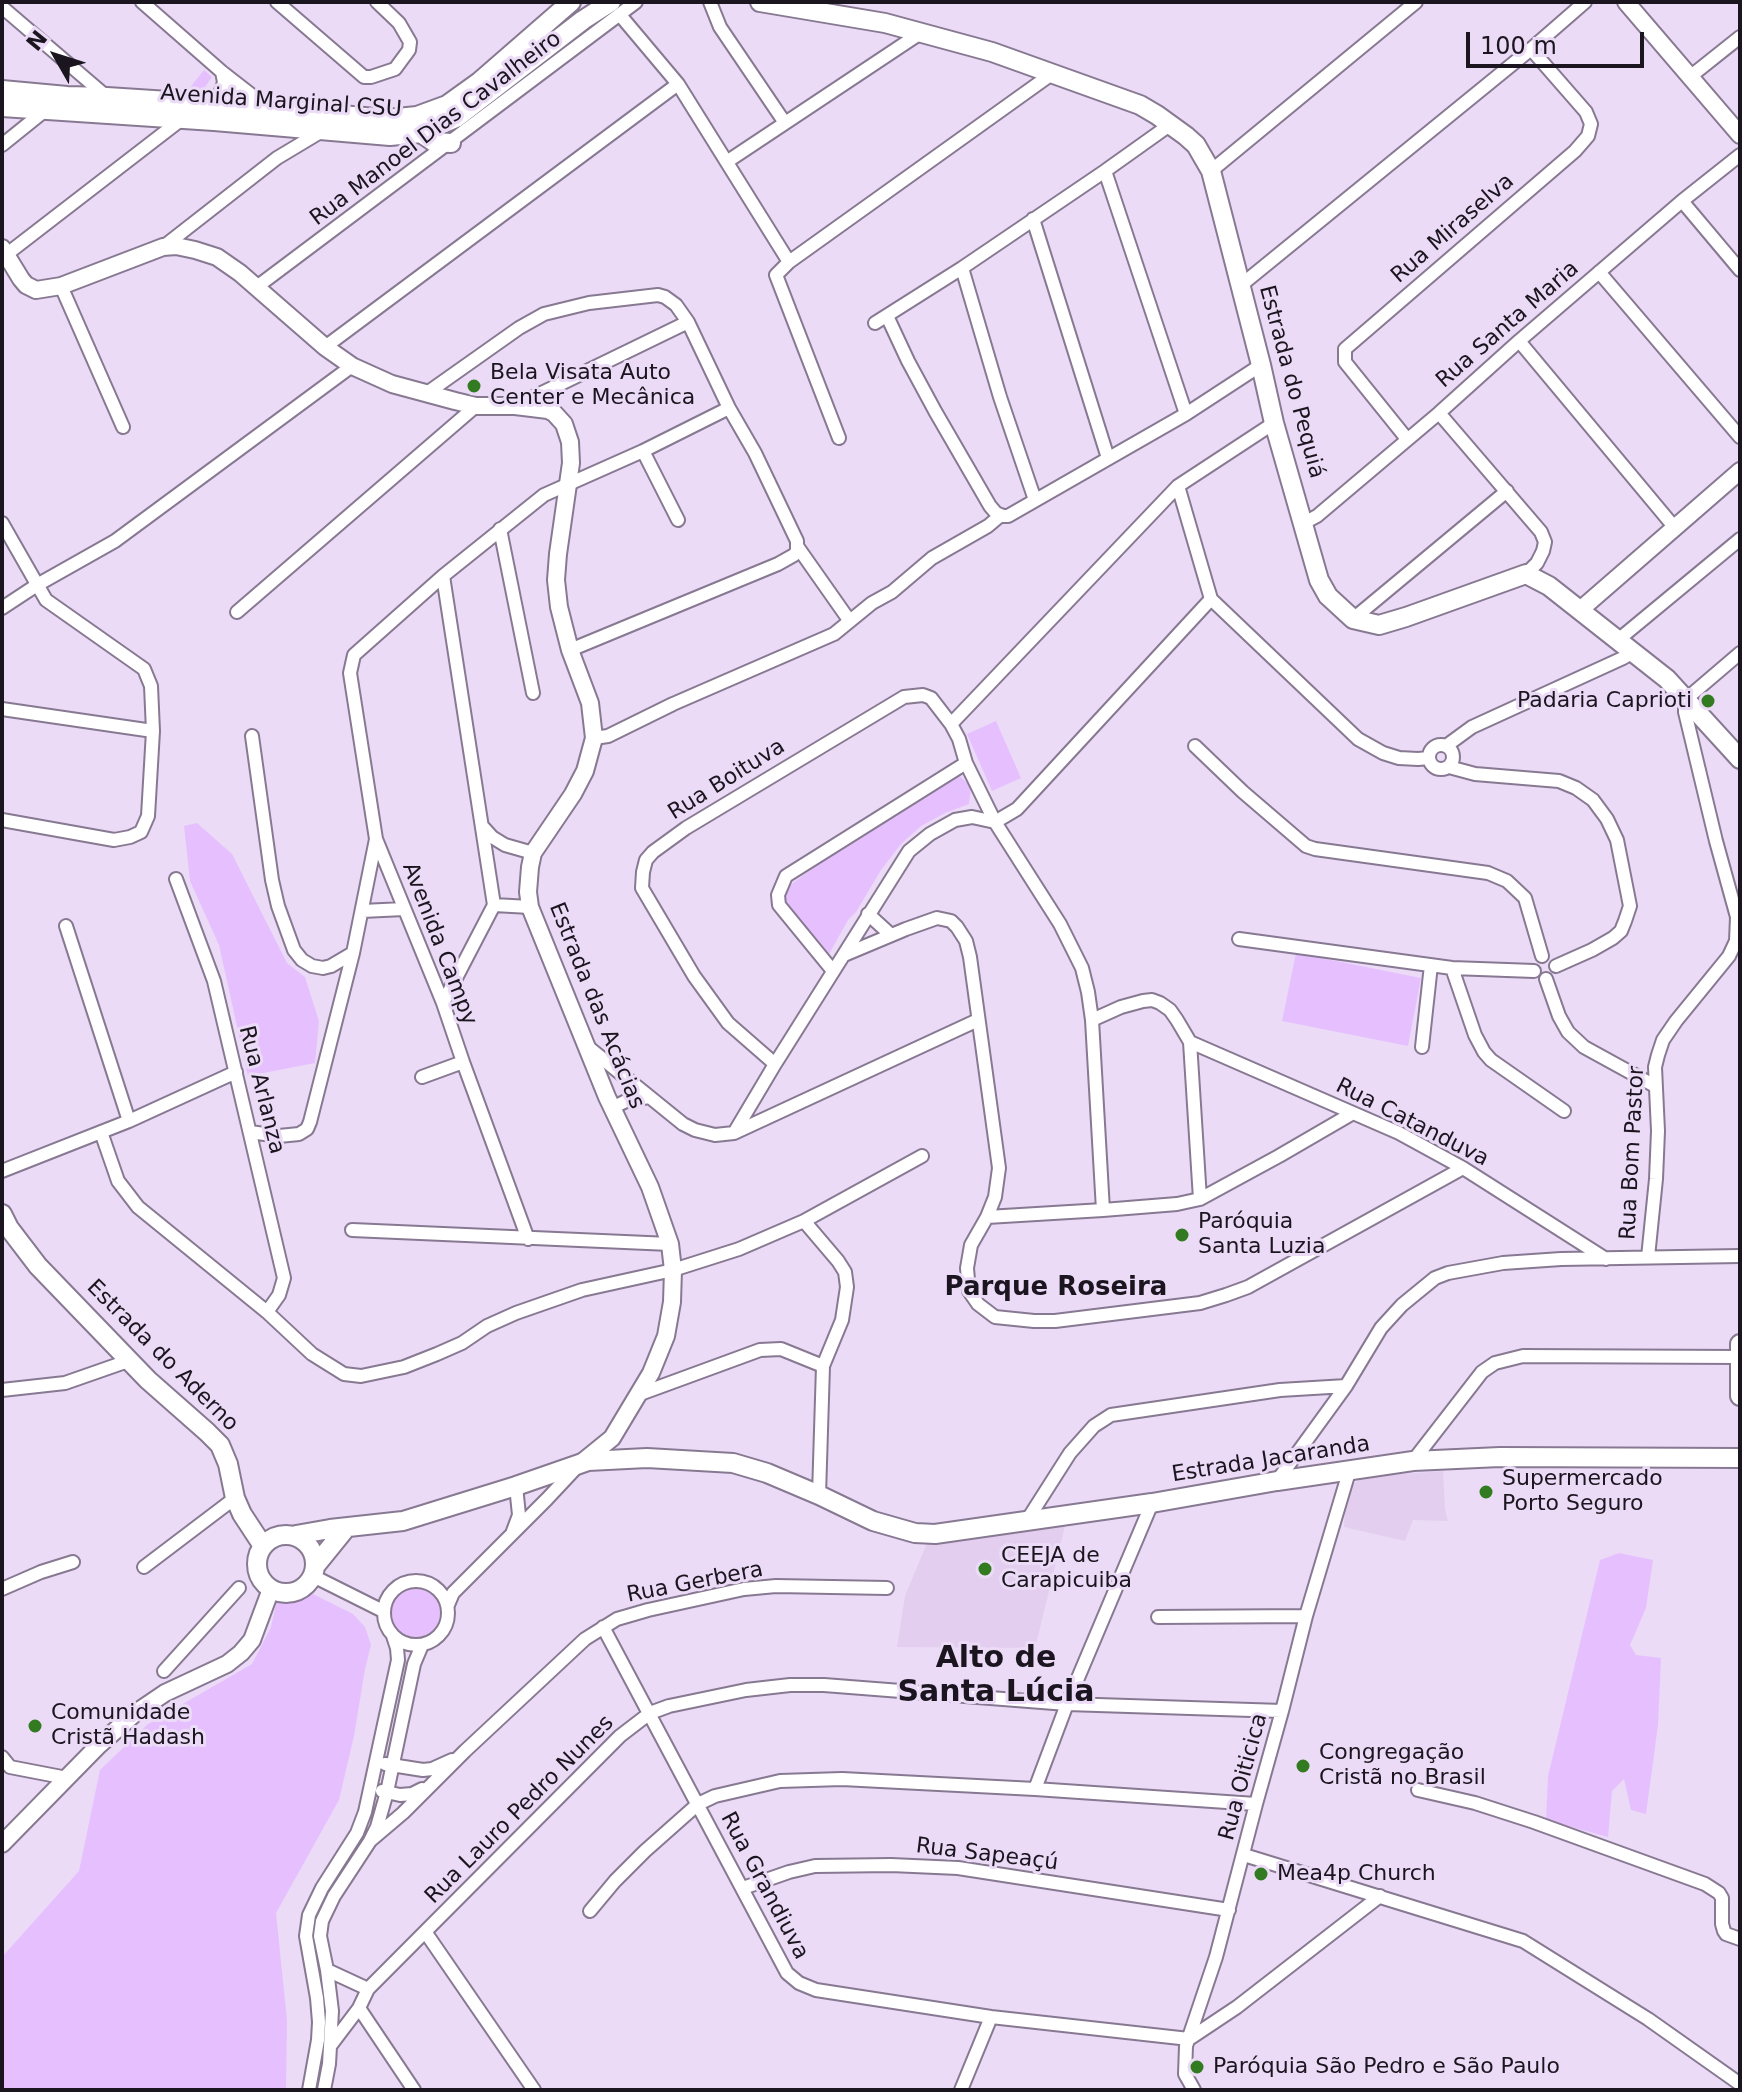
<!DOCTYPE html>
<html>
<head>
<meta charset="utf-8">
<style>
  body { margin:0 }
  #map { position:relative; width:1742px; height:2092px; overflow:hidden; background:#ebdbf6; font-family:"DejaVu Sans",sans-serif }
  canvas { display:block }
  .frame { position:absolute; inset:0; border:4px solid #1b151f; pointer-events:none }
  .north { position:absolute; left:16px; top:16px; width:80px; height:80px; -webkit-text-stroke:6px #ebdbf6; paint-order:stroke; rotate:309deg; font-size:22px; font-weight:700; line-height:32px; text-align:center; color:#1b151f }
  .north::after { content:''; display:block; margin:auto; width:28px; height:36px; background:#1b151f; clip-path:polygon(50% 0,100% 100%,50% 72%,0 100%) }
  .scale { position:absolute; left:1466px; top:32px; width:178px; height:36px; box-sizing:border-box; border:4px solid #1b151f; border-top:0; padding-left:10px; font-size:24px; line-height:28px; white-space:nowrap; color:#1b151f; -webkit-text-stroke:6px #ebdbf6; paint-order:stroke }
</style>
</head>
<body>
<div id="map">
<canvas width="1742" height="2092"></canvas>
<div class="frame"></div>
<div class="north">N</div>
<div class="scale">100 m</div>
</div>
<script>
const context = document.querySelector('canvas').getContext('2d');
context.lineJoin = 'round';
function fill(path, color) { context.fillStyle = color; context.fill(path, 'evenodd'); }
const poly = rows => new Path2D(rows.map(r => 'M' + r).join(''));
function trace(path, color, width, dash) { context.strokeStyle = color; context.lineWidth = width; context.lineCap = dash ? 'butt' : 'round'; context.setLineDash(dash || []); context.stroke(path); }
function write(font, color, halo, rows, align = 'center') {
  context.font = font + ' "DejaVu Sans",sans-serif'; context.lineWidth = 6; context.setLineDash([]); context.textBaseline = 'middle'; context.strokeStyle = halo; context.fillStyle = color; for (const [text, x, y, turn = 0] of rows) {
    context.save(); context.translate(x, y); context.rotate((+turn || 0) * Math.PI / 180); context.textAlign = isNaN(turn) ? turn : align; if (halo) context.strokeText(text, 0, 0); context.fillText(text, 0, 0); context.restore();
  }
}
const built = poly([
  [1443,1471,1445,1509,1448,1521,1413,1520,1405,1541,1344,1527,1345,1504,1349,1491,1355,1483,1364,1477],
  [1066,1522,1035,1648,897,1647,905,1596,927,1543]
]);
const green = poly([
  [204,70,212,77,198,97,184,95],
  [996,721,1021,778,992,791,967,734],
  [960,776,971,787,969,804,945,813,921,826,901,844,881,870,856,912,848,920,828,956,803,927,782,899,785,889,833,853],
  [197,823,232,854,287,963,305,977,319,1021,315,1063,248,1076,219,945,190,881,184,826],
  [1296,953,1421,978,1408,1046,1282,1021],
  [1619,1553,1653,1560,1646,1608,1630,1645,1636,1655,1661,1658,1658,1725,1646,1814,1631,1810,1624,1779,1612,1791,1608,1837,1546,1820,1548,1776,1600,1560],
  '392 1613a24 24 0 1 1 48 0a24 24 0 1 1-48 0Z',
  [298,1589,313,1594,353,1614,365,1627,371,1645,365,1669,354,1736,339,1800,276,1913,287,2020,286,2090,2,2090,2,1957,79,1871,100,1770,148,1724,252,1664,271,1627,277,1600]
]);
const minor = poly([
  [142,2,222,72,267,107],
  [277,2,364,77,371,77,395,69,409,50,410,42,399,23,377,2],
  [710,2,720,27,785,123],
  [2,7,107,97],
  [620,15,678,84,789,262],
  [1691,76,1740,37],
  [215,104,222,89,224,82,222,72],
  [2,145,48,108],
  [728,161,922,32],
  [1105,171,1186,414],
  [1211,171,1416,2],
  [1682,201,1740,270],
  [1033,219,1108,458],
  [163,247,277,158,322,131],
  [7,254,182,119],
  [962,268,1000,397,1035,500],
  [1599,272,1740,437],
  [61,286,123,427],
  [258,286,636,2],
  [1240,286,1531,49,1585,2],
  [887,316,908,361,935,411,990,506,996,513,1003,516,1008,516,1186,414,1261,365],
  [875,323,962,268,1105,171,1171,124],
  [1519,341,1675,528],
  [325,347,678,84],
  [427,393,519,328,544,314,589,303,658,295,665,297,676,305,688,322,729,408,755,453,797,541,797,551,794,555,778,564,570,650],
  [515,406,688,322],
  [1439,413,1541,532,1545,542,1543,551,1537,563,1526,574],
  [839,438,776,275,789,262,1053,73],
  [1407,439,1345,362,1345,349,1575,151,1588,136,1591,124,1586,112,1531,49],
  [643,451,678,520],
  [1178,486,1211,599,1358,739,1383,753,1399,758,1418,759,1429,758],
  [2,523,46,600,144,669,151,686,153,731,148,816,141,832,130,837,114,840,2,820],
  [1302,524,1317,516,1439,413,1519,341,1682,201,1740,155],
  [500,529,533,693],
  [797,546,849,620],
  [443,576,494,905],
  [2,608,37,585,115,541,352,366],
  [237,612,476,406],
  [1353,619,1507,491],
  [1618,640,1740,539],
  [2,709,153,731],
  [951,724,1178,486,1274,423],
  [252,736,272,880,278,906,294,950,302,960,312,966,323,968,331,966,353,953],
  [594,738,608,736,673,704,834,634,872,603,892,592,932,558,988,526,1001,515],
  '1429 757a12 12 0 1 1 24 0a12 12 0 1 1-24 0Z',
  [1195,746,1243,792,1306,846,1315,849,1488,873,1507,881,1525,898,1542,956],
  [1446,746,1472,727,1623,658,1633,652],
  [1449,767,1475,774,1559,781,1576,788,1593,800,1607,819,1617,840,1630,906,1625,921,1621,931,1613,938,1592,950,1556,966],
  [995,822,1017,809,1211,599],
  [482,826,492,837,505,845,533,853],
  [176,879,214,981,284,1278,279,1295,267,1312],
  [362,911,404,909],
  [868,914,891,935],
  [66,926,129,1121],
  [1239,939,1452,968,1534,971],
  [844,955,906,929,937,918,951,921,957,927,966,941,970,957,999,1168,995,1197,987,1217,971,1245,967,1268,968,1280,969,1291,978,1304,995,1317,1034,1321,1055,1321,1200,1303,1226,1295,1248,1287,1463,1168],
  [1452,968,1475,1035,1484,1052,1491,1060,1564,1111],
  [833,971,779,905,778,895,786,876,966,763],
  [1546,979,1559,1016,1568,1032,1584,1047,1655,1086],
  [443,1003,494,905,530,907],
  [1092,1020,1121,1007,1143,1001,1152,1000,1160,1003,1170,1010,1177,1020,1190,1042,1200,1199],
  [1190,1042,1399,1133,1463,1168,1606,1259],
  [588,1047,683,1124,695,1130,715,1135,734,1133,978,1020],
  [1422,1047,1431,965],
  [775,1064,728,1023,694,976,642,888,643,872,646,860,653,852,686,828,904,697,923,695,931,698,951,724,959,739,966,763,995,822,1060,924,1082,968,1088,992,1092,1020,1103,1210],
  [422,1077,463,1062],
  [612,1108,628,1100,650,1097],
  [101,1132,118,1181,138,1207,267,1312,312,1354,344,1374,361,1376,404,1367,437,1354,462,1343,487,1326,516,1313,582,1290,673,1270,739,1249,804,1221,922,1156],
  [250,1132,279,1136,299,1134,307,1129,310,1122,353,953,376,839],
  [734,1133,775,1064,909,851,930,834,955,820,972,817,995,822],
  [2,1171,129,1121,236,1072],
  [987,1217,1103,1210,1177,1204,1200,1199,1279,1156,1353,1113],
  [804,1221,838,1261,845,1272,847,1287,842,1320,823,1366,819,1495],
  [352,1230,670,1244],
  [528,1239,463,1062,443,1003,376,839,350,673,354,655,443,576,544,495,643,451,729,408],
  [1648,1257,1656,1179,1658,1131,1655,1067,1658,1055,1663,1040,1676,1021,1729,956,1736,941,1737,917,1716,841,1685,712,1685,700,1740,653],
  [2,1390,65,1383,128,1361],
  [640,1394,760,1350,781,1349,823,1366],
  [1413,1461,1482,1372,1495,1363,1523,1356,1739,1357],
  [1277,1481,1346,1386,1381,1328,1402,1305,1435,1278,1448,1273,1503,1263,1561,1259,1740,1256],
  [1026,1522,1070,1453,1094,1426,1111,1415,1280,1390,1346,1386],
  [513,1531,519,1515,516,1486],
  [144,1567,235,1498],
  [313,1576,383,1611],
  '384 1613a32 32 0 1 1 64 0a32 32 0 1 1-64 0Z',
  [2,1589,41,1572,73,1562],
  [448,1605,453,1593,547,1499,576,1468],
  [1158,1617,1306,1616],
  [603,1627,787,1973,799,1983,816,1990,991,2017,1189,2039,1237,2007,1380,1896],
  [164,1671,239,1588],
  [2,1757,10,1767,67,1778],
  [385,1764,423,1770,432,1769,452,1760],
  [1035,1789,1067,1704,1152,1503],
  [1418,1790,1475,1803,1534,1822,1705,1884,1719,1893,1722,1898,1722,1924,1724,1931,1726,1934,1740,1939],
  [382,1791,400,1795,412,1794,422,1789],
  [370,1841,403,1813,465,1751,585,1639,617,1619,648,1610,744,1589,776,1586,887,1588],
  [1244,1855,1523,1941,1648,2019,1740,2084],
  [743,1888,789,1872,815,1866,891,1865,958,1868,1229,1910],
  [590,1911,615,1881,645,1851,698,1804,715,1796,780,1781,842,1779,1035,1789,1256,1804],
  [426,1933,534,2090],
  [327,1970,368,1989],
  [359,2008,414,2090],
  [331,2045,359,2008,368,1989,620,1736,650,1713,669,1706,746,1690,790,1685,824,1685,1067,1704,1282,1711],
  [309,2090,318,2040,319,2022,317,1998,306,1936,309,1915,322,1888,357,1833,365,1812,398,1660,397,1648,393,1636],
  [324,2090,329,2064,332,2011,327,1970,320,1936,322,1921,334,1896,370,1841,377,1827,387,1792,414,1664,422,1645],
  [961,2090,991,2017],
  [1194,2090,1185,2074,1186,2046,1216,1957,1256,1804,1282,1711,1306,1616,1349,1472]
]);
const tertiary = poly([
  [1626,2,1740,135],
  [2,248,21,279,26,285,36,290,61,286,163,247,176,246,195,250,217,257,240,273,325,347,352,366,392,384,455,401,476,406,515,406,548,410,554,413,564,424,570,442,571,463,558,554,556,580,559,607,570,650,590,703,594,738,585,771,573,794,533,853,530,867,528,892,530,907,607,1097,650,1187,670,1244,673,1270,672,1302,666,1336,651,1373,612,1438,580,1464],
  [1580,610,1740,471],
  [2,1844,99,1745,134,1714,165,1693,227,1664,241,1653,252,1640,271,1589]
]);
const secondary = poly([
  [760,2,885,23,992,52,1140,105,1157,115,1186,136,1196,145,1211,171,1261,365,1274,423,1319,580,1328,596,1353,619,1379,625,1406,617,1526,574,1549,586,1667,679,1740,759],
  [2,90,67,96,107,97,215,104,387,119,417,116,447,105,479,82,571,2],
  [2,107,214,121,390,136,421,133,456,118,583,20,611,2],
  [421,133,434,142,451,143],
  [2,1214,9,1228,38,1266,148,1380,207,1432,220,1445,228,1464,235,1498,242,1514,263,1546],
  [1740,1344,1740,1396],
  '257 1564a29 29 0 1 1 58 0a29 29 0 1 1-58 0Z',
  [296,1535,330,1529,403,1521,516,1486,588,1461,647,1458,733,1463,767,1473,819,1495,873,1521,915,1533,935,1534,1152,1503,1277,1481,1413,1461,1500,1457,1740,1458],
  [316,1565,346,1528]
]);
const markers = [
  [474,386,8,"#337b20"],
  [1708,701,8,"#337b20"],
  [1182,1235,8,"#337b20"],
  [1486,1492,8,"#337b20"],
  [985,1569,8,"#337b20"],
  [35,1726,8,"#337b20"],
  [1303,1766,8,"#337b20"],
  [1261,1874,8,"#337b20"],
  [1197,2067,8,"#337b20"]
];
const streetNames = [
  ["Avenida Marginal CSU",281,102,4],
  ["Rua Manoel Dias Cavalheiro",436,129,-37],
  ["Rua Miraselva",1453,229,-41],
  ["Rua Santa Maria",1508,325,-41],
  ["Estrada do Pequiá",1291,382,75],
  ["Rua Boituva",727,780,-32],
  ["Avenida Campy",439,944,69],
  ["Estrada das Acácias",596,1006,68],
  ["Rua Arlanza",261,1090,76],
  ["Rua Catanduva",1412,1123,27],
  ["Rua Bom Pastor",1633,1153,-87],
  ["Estrada do Aderno",162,1356,45],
  ["Estrada Jacaranda",1271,1460,-9],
  ["Rua Gerbera",695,1583,-11],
  ["Rua Oiticica",1244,1777,-75],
  ["Rua Lauro Pedro Nunes",520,1810,-45],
  ["Rua Sapeaçú",987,1855,7],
  ["Rua Grandiuva",764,1886,62]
];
const poiNames = [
  ["Bela Visata Auto",490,373],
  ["Center e Mecânica",490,398],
  ["Padaria Caprioti",1692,701,"right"],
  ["Paróquia",1198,1222],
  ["Santa Luzia",1198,1247],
  ["Supermercado",1502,1479],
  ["Porto Seguro",1502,1504],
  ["CEEJA de",1001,1556],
  ["Carapicuiba",1001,1581],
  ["Comunidade",51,1713],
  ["Cristã Hadash",51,1738],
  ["Congregação",1319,1753],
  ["Cristã no Brasil",1319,1778],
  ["Mea4p Church",1277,1874],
  ["Paróquia São Pedro e São Paulo",1213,2067]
];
const quarterNames = [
  ["Parque Roseira",1056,1288]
];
const districtNames = [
  ["Alto de",996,1659],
  ["Santa Lúcia",996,1693]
];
fill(built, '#e3cef0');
fill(green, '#e6c0fe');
trace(minor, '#887992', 16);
trace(tertiary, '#887992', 20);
trace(secondary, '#887992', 22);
trace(minor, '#fff', 12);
trace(tertiary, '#fff', 16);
trace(secondary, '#fff', 18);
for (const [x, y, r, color] of markers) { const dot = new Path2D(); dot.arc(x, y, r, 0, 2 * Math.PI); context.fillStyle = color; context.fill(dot); trace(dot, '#ebdbf6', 3); }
write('22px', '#1b151f', '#ebdbf6', streetNames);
write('22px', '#1b151f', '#ebdbf6', poiNames, 'left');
write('bold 26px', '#1b151f', '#ebdbf6', quarterNames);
write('bold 30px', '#1b151f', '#ebdbf6', districtNames);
</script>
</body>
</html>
